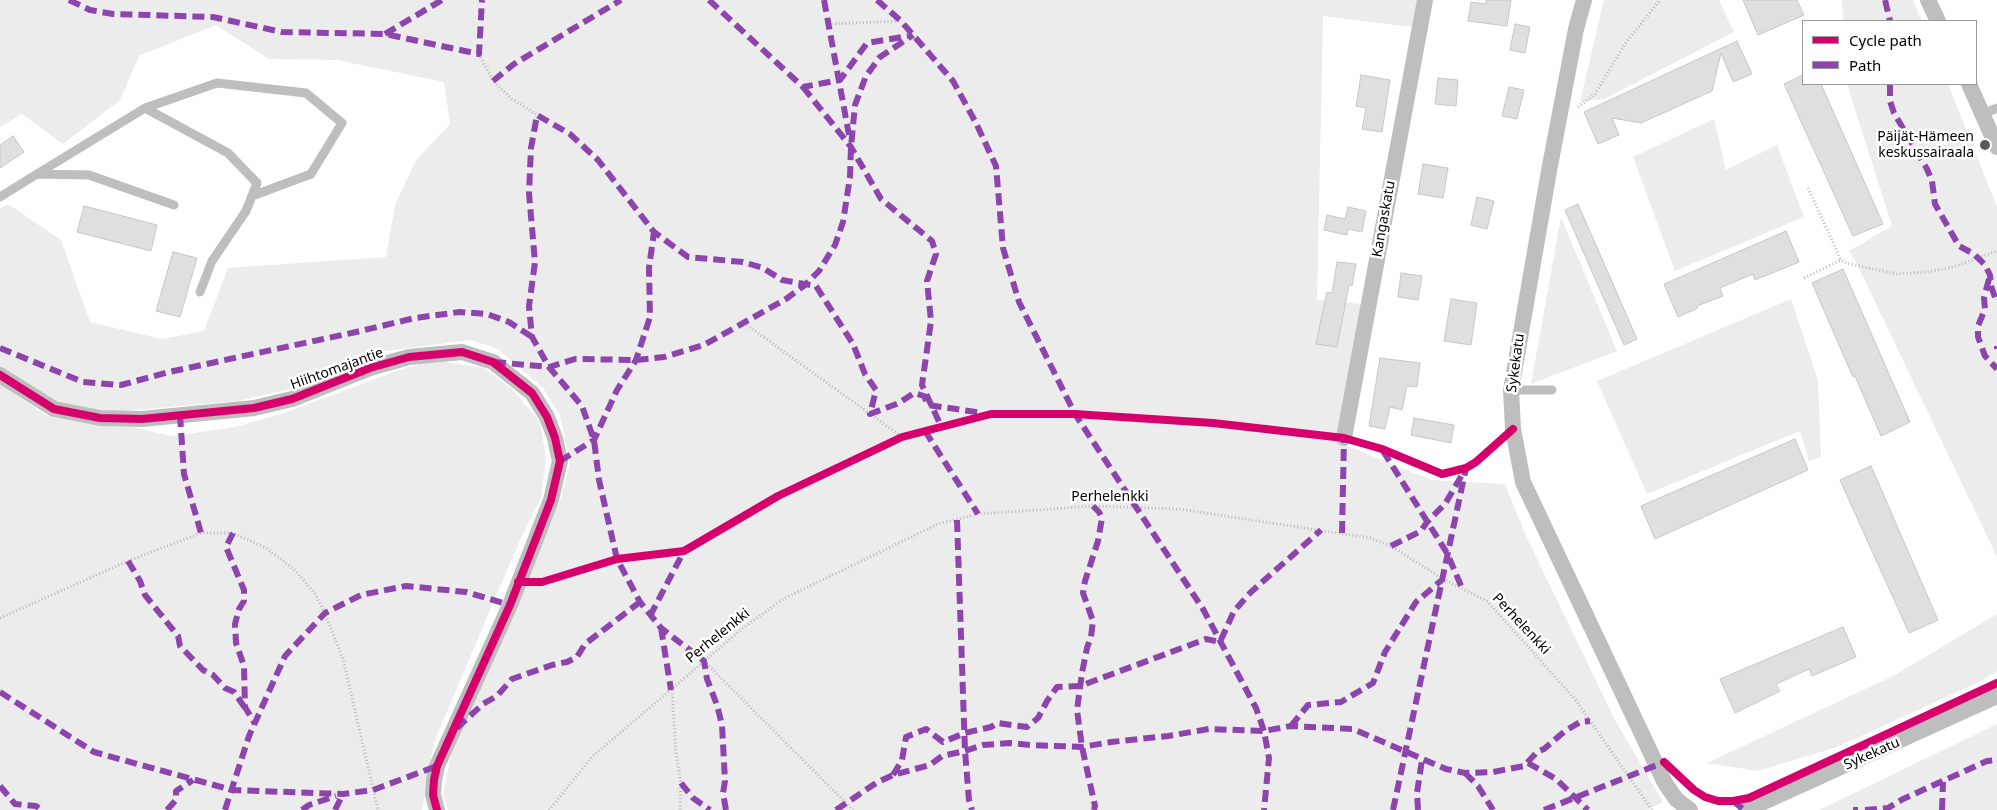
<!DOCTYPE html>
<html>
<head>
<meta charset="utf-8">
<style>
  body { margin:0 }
  #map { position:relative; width:1997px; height:810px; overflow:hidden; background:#fff; font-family:"Noto Sans",sans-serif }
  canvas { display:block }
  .legend { position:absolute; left:1802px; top:20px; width:175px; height:65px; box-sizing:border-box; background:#fff; border:1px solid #999; margin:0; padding:6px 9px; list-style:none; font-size:15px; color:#000 }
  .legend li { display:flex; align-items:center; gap:10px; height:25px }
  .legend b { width:25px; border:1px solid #999 }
</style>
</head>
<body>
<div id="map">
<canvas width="1997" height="810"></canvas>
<ul class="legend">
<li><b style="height:6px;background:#d6006c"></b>Cycle path</li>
<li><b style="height:6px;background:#8e44ad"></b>Path</li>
</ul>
</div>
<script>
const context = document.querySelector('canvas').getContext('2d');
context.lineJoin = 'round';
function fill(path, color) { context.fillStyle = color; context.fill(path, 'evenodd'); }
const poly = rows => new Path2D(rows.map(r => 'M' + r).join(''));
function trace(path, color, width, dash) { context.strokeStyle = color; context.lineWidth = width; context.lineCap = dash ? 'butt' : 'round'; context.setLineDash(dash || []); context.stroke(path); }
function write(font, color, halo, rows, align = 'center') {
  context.font = font + ' "Noto Sans",sans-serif'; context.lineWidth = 5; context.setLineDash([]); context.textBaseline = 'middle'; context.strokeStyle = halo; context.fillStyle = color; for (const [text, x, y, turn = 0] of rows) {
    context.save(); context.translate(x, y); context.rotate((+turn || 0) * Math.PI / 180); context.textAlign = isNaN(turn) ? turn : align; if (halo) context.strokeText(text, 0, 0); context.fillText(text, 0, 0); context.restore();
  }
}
const green = poly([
  [0,0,1417,0,1412,27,1323,16,1317,300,1362,304,1343,444,1431,480,1505,484,1527,538,1615,720,1663,802,1647,810,448,810,443,797,452,748,560,501,570,464,560,415,543,388,498,349,471,340,378,352,302,386,239,401,101,413,56,404,0,369,0,208,8,204,61,240,90,322,162,339,204,331,228,268,386,257,395,205,416,160,450,124,444,82,337,60,269,59,216,25,139,56,120,100,63,144,22,114,0,127],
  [1604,0,1719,0,1734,32,1604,99,1580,102],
  [1842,0,1913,0,1922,21,1843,21],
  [1847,84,1948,84,1997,207,1997,557,1855,260,1849,251,1892,226],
  [1714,119,1726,170,1777,145,1804,217,1675,271,1633,157],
  [1561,217,1617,351,1531,384],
  [1791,299,1818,380,1821,457,1809,461,1800,431,1647,494,1597,381],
  [434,360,484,368,512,389,540,422,546,457,541,498,520,540,434,742,422,810,0,810,0,384,47,416,100,426,132,427,172,436,235,427,290,411,399,370],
  [1997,614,1997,671,1979,682,1837,747,1758,771,1707,763,1895,675],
  [1997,724,1997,810,1819,810,1964,740]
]);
const building = poly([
  [1486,0,1511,0,1507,26,1468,21,1471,2,1486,4,1486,0],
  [1743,0,1797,0,1804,15,1758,35,1743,0],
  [1515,24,1530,27,1525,53,1510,50,1515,24],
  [1737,41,1752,74,1733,82,1721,53,1712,91,1641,123,1612,118,1619,135,1598,144,1584,112,1737,41],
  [1361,75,1390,80,1382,132,1362,129,1366,108,1356,106,1361,75],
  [1803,75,1803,84,1821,84,1883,224,1853,236,1784,84,1803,75],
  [1438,78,1458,80,1456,106,1435,104,1438,78],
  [1509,87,1524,90,1517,119,1502,116,1509,87],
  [13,136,24,152,0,168,0,145,13,136],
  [1423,164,1448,168,1443,198,1418,194,1423,164],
  [1477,197,1494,201,1487,229,1471,225,1477,197],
  [1578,204,1637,339,1624,345,1565,210,1578,204],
  [84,206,157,225,151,251,77,232,84,206],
  [1348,207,1366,211,1362,232,1348,229,1347,235,1324,230,1327,215,1345,219,1348,207],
  [1786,231,1799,262,1755,280,1753,274,1720,288,1723,296,1697,306,1698,308,1678,317,1664,284,1786,231],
  [173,252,197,258,180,317,156,311,173,252],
  [1337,262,1356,264,1352,286,1349,285,1337,347,1316,344,1327,292,1332,293,1337,262],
  [1843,269,1910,422,1881,436,1855,376,1853,377,1812,283,1843,269],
  [1401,273,1422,276,1418,300,1398,297,1401,273],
  [1451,299,1477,303,1471,345,1444,341,1451,299],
  [1380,358,1420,363,1417,387,1407,386,1402,410,1390,407,1385,429,1369,426,1380,358],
  [1414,418,1454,425,1451,443,1411,435,1414,418],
  [1795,439,1808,470,1655,539,1641,506,1795,439],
  [1871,466,1938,620,1909,633,1840,480,1871,466],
  [1843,627,1856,657,1812,676,1809,669,1776,684,1780,691,1735,713,1720,679,1843,627]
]);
const path = poly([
  [828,24,901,21],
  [479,54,493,81,512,99,537,115],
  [1578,107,1595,94,1625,44,1660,0],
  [1808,188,1841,260,1846,263,1896,274,1925,272,1950,268,1997,251],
  [1804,278,1841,260],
  [744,323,902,437],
  [0,618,128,561,201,533,233,533,266,548,296,571,315,594,325,613,343,659,378,810],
  [704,661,853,810],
  [672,690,676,754,681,783,680,810],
  [549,810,593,756,743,628,785,598,938,524,978,514,1093,506,1179,509,1370,538,1391,546,1443,579,1487,601,1575,699,1652,810]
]);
const lane = poly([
  [145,108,217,83,306,93,342,123,311,174,252,196],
  [1983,114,1997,108],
  [37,174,145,108,228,153,257,183,246,211,212,261,200,292],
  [0,197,37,174,89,175,174,205],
  [1511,390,1552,390]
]);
const street = poly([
  [1584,0,1576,29,1549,171,1511,390,1513,429,1523,482,1665,783,1676,799,1690,810],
  [1928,0,1938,21],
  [1969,84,1997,147],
  [0,375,54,409,100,418,142,419,254,408,292,399,370,368,409,357,462,352,493,362,532,393,547,417,555,438,560,461,551,500,510,605,437,766,434,780,433,795,437,810],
  [1344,438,1425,0],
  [1746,810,1997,696]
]);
const quiet = poly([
  [69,0,90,10,113,14,213,17,282,32,385,34,479,54,482,0],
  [709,0,803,87,840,80,867,43,908,36],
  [824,0,849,135],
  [877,0,901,21,953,81,976,123,996,166,1003,248,1019,302,1075,414,1203,609,1256,708,1264,731,1269,758,1264,810],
  [1885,0,1890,21],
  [385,34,442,0],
  [493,81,514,64,621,0],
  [1890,84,1890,101,1894,113,1927,169,1932,181,1935,204,1959,246,1974,254,1985,265,1990,275,1991,286,1997,303],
  [803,87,851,147,881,199,932,241,936,254,927,281,931,321,922,385,941,426],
  [1989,279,1984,298,1985,309,1978,326,1978,337,1985,356,1997,369],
  [1997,346,1997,349],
  [0,348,83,382,121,385,169,372,356,332,415,318,460,312,487,314,509,322,532,337],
  [494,362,549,367,575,359,636,360,664,357,704,345,786,299,805,285,819,271,835,245,843,222,850,177,851,147,855,105,866,76,880,57,913,35],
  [180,415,184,474,201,533],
  [925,431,978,514],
  [1383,451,1447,553,1462,588],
  [560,461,594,440,617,390,636,360,650,317,649,268,654,232],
  [1093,506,1099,512,1102,518,1098,541,1085,581,1083,593,1093,621,1091,637,1087,648,1082,673,1077,710,1082,747,1095,806,1094,810],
  [957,520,965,751,969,800,972,810],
  [233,533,226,547,244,590,244,601,239,609,235,624,236,643,244,666,245,707,255,724],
  [1342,533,1344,438],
  [1391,546,1421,531,1427,522,1445,504,1462,475],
  [128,561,140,581,145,595,178,636,180,646,203,670,213,675,225,688,234,692,245,708],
  [650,616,684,551],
  [661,628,671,690],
  [0,692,94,752,232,790,343,794,373,790,437,766],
  [1291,726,1308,705,1341,702,1373,683,1385,652,1416,602,1443,579],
  [457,728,483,704,497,696,512,679,552,665,567,662,577,657,585,644,640,602],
  [1528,763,1556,779,1588,810],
  [1465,773,1478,786,1493,810],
  [893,775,902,760,906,737,926,729,943,742,965,733,991,727,997,723,1027,727,1038,718,1047,701,1057,687,1080,686,1206,639,1220,642,1234,611,1251,592,1321,530],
  [681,783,693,798,710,810],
  [0,786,15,804,36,806,41,810],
  [1733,801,1744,810],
  [167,810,176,800,176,791,193,780],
  [225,810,249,736,285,656,325,613,361,595,406,586,466,592,510,605],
  [302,810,309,805,336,796],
  [335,810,343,794],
  [726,810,723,793,725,781,722,725,717,705,707,679,704,661,661,628,640,602,617,559,599,480,594,440,582,406,549,367,532,337,529,306,535,262,529,193,531,148,537,115,570,134,598,160,654,232,688,257,743,262,763,268,782,280,816,286,853,344,865,374,876,390,870,414,899,403,914,393,924,396,928,405,983,413],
  [836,810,876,783,893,775,930,765,942,756,965,751,983,745,1009,743,1031,745,1082,747,1111,742,1168,736,1209,729,1264,731,1291,726,1353,729,1446,769,1465,773,1493,772,1524,766,1537,752,1544,749,1565,731,1580,722,1590,721],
  [1393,810,1466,468],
  [1418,810,1417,793,1422,760],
  [1544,810,1657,765],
  [1853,810,1858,810],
  [1865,810,1888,808,1903,799,1987,761,1997,760],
  [1942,810,1943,782]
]);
const cycleway = poly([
  [0,375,54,409,100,418,142,419,254,408,292,399,370,368,409,357,462,352,493,362,532,393,547,417,555,438,560,461,551,500,510,605,437,766,434,780,433,795,437,810],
  [518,582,542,582,617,559,684,551,778,496,902,437,991,414,1075,414,1213,423,1344,438,1382,449,1442,474,1466,468,1476,462,1513,429],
  [1664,762,1694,790,1705,797,1718,801,1733,801,1749,798,1997,683]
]);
const markers = [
  [1985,145,6,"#595959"]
];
const poiNames = [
  ["Päijät-Hämeen",1974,137],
  ["keskussairaala",1974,153]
];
const streetNames = [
  ["Kangaskatu",1384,219,-80],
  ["Sykekatu",1516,363,-82],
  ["Hiihtomajantie",337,369,-20],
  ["Perhelenkki",1110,497],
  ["Perhelenkki",1521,624,47],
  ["Perhelenkki",718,636,-39],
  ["Sykekatu",1872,754,-24]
];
fill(green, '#ececec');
fill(building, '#dfdfdf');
trace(building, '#c7c7c7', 1);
trace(path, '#b9b9b9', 3, [1, 2.5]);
trace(lane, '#bebebe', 9);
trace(street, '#bebebe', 16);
trace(quiet, '#8e44ad', 6, [12, 6]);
trace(cycleway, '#d6006c', 8);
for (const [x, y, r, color] of markers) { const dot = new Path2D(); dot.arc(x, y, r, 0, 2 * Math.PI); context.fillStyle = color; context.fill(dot); trace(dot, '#fff', 2); }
write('14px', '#000', '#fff', poiNames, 'right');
write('14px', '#000', '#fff', streetNames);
</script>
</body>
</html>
